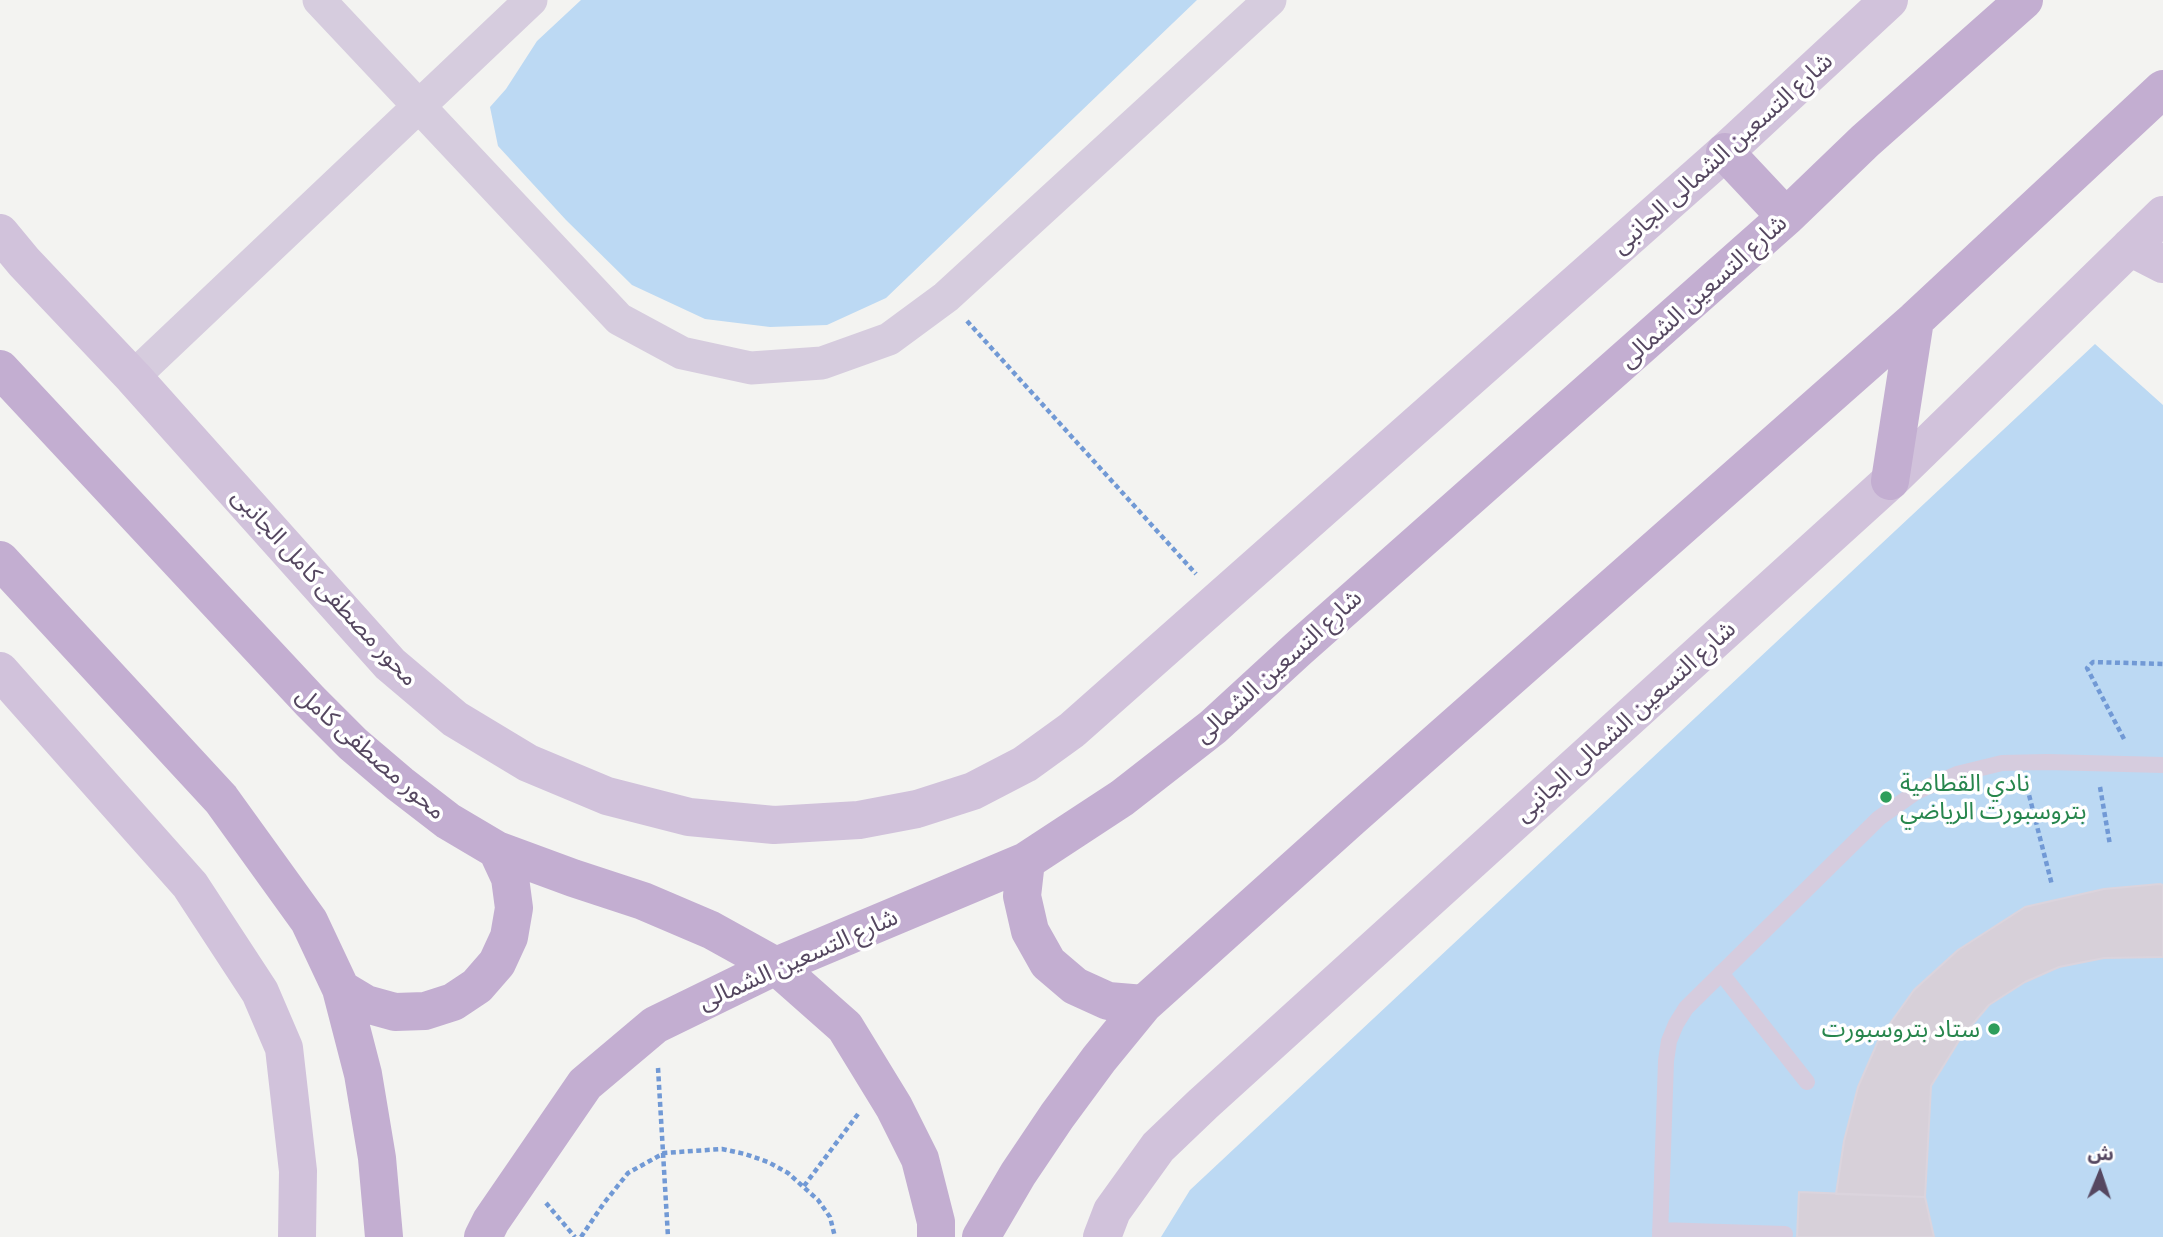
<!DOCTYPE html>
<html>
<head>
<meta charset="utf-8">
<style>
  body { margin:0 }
  #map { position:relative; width:2163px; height:1237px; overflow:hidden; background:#f3f3f1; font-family:Ubuntu,"Noto Sans Arabic",sans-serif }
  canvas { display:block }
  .north { position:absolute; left:2065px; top:1139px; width:70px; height:70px; -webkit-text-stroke:5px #fff; paint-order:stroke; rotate:2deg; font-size:19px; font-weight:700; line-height:28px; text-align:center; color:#554760 }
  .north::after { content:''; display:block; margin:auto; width:24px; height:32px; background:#554760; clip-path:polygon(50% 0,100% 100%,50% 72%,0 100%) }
</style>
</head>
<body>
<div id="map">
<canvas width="2163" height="1237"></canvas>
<div class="north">ش</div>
</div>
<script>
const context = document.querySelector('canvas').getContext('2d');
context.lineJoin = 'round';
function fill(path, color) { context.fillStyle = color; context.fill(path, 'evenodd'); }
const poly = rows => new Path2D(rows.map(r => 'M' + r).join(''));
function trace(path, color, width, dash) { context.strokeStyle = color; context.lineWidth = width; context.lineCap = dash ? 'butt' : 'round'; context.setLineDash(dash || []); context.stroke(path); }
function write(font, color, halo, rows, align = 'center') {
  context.font = font + ' Ubuntu,"Noto Sans Arabic",sans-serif'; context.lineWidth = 7; context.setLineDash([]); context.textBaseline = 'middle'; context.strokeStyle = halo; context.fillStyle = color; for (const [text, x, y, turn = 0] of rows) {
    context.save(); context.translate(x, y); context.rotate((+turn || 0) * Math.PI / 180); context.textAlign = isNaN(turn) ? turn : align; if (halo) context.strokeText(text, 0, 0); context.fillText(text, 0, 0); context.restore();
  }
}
const green = poly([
  [581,0,1197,0,886,298,827,325,770,327,705,319,632,285,566,220,498,146,490,107,506,89,537,41],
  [2095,344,2163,405,2163,1237,1161,1237,1190,1190]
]);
const building = poly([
  [2160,884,2163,885,2163,957,2104,958,2059,967,2025,982,1989,1005,1960,1039,1931,1086,1925,1197,1836,1194,1844,1141,1858,1087,1879,1039,1914,990,1958,950,2025,907,2104,889,2160,884],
  [1799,1192,1925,1197,1934,1237,1797,1237,1799,1192]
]);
const path = poly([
  [967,321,1196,574],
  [2124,739,2087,668,2093,662,2163,664],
  [2027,787,2052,885],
  [2100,787,2110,845],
  [658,1068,668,1237],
  [804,1186,858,1114],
  [546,1203,575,1237],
  [581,1237,604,1203,628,1173,664,1153,722,1149,745,1154,768,1162,788,1173,818,1200,830,1217,835,1237]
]);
const lane = poly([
  [1721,973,1807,1082],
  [1660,1230,1785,1234],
  [1660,1237,1666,1061,1669,1041,1676,1024,1686,1008,1879,818,1916,792,1957,774,2002,763,2047,762,2163,765]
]);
const street = poly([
  [319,0,619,319,682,353,751,368,822,363,889,339,946,297,1270,0],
  [133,377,531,0]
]);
const secondary = poly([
  [0,233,24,262,133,377,390,664,455,719,528,763,607,796,689,817,774,825,859,820,917,809,973,791,1025,764,1072,730,1725,152,1889,0],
  [2130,247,2163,264],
  [0,671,190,885,260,992,284,1048,298,1171,297,1237],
  [1102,1237,1112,1211,1158,1147,1203,1104,1890,481,2163,215]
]);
const primary = poly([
  [1725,152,1786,217],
  [0,369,310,701,353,744,400,784,448,821,497,850,573,878,643,901,711,930,776,966,845,1027,894,1107,920,1159,936,1222,936,1237],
  [1890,481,1915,320],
  [0,560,221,799,309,921,341,989,363,1074,377,1158,384,1237],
  [1026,861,1022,896,1030,931,1048,963,1075,986,1108,1001,1144,1004],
  [341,989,366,1004,395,1012,425,1011,453,1002,477,986,497,963,509,937,514,908,510,878,497,850],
  [483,1237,491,1221,585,1084,655,1025,776,966,1026,861,1122,798,1213,727,1298,649,1786,217,1865,141,2024,0],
  [981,1237,1018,1174,1057,1116,1099,1059,1144,1004,1351,818,1915,320,2163,89]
]);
const markers = [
  [1886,797,7,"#2e9e5b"],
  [1994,1029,7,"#2e9e5b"]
];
const streetNames = [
  ["شارع التسعين الشمالى الجانبى",1722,153,-42],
  ["شارع التسعين الشمالى",1703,291,-42],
  ["محور مصطفى كامل الجانبى",325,587,47],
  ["شارع التسعين الشمالى",1278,666,-42],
  ["شارع التسعين الشمالى الجانبى",1625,721,-42],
  ["محور مصطفى كامل",371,753,41],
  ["شارع التسعين الشمالى",798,959,-24]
];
const leisureNames = [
  ["نادي القطامية",1900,783],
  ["بتروسبورت الرياضي",1900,811],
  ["ستاد بتروسبورت",1980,1029,"right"]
];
fill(green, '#bcd9f3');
fill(building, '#d7d0d9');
trace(building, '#dbd4dd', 2);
trace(path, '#7199d5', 4.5, [5, 3.5]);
trace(lane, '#d6ccde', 16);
trace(street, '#d6ccde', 33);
trace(secondary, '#d1c2db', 38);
trace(primary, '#c3aed1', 38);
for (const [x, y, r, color] of markers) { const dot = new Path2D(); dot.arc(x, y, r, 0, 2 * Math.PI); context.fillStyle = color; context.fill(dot); trace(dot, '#fff', 2.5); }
write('24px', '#554760', '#fff', streetNames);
write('24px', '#27864d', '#fff', leisureNames, 'left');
</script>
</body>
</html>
